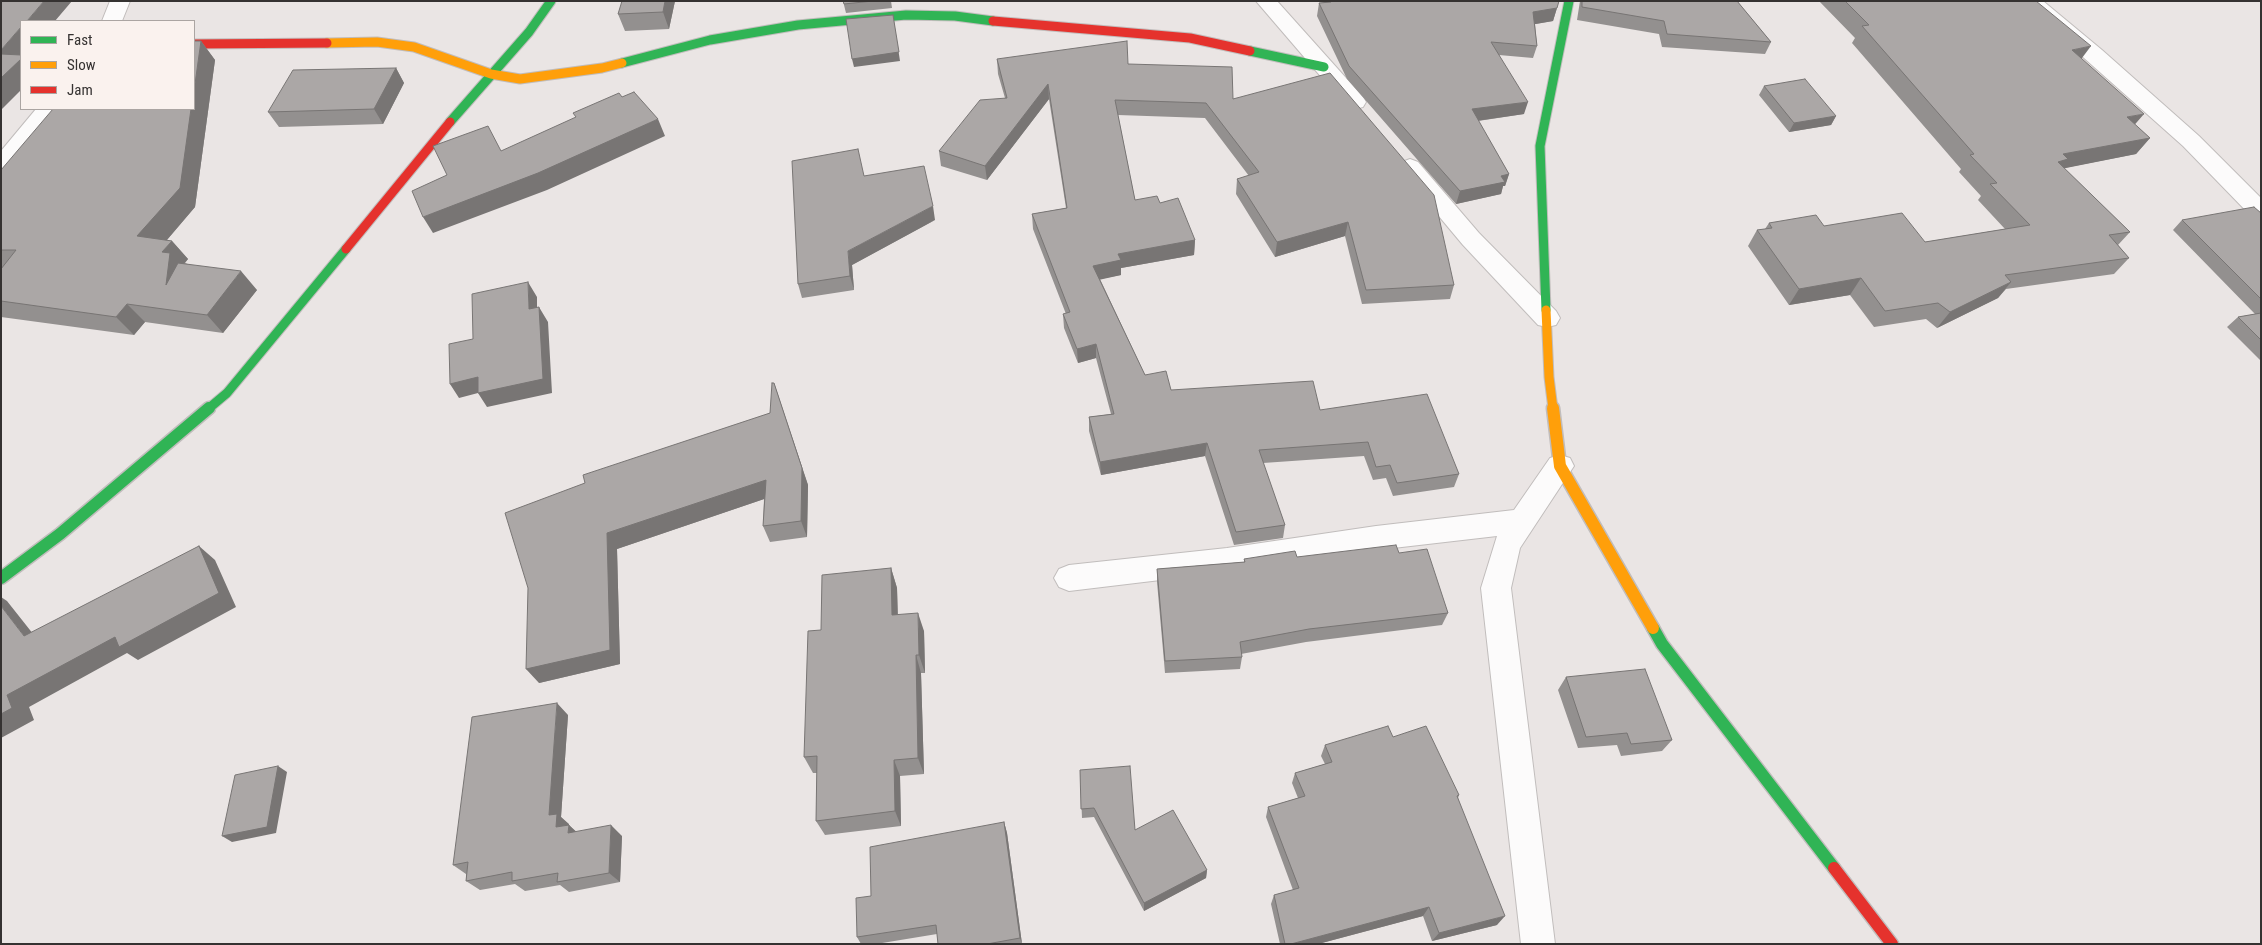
<!DOCTYPE html>
<html>
<head>
<meta charset="utf-8">
<style>
  body { margin:0 }
  #map { position:relative; width:2262px; height:945px; overflow:hidden; background:#eae5e4; font-family:"Roboto Condensed",sans-serif }
  canvas { display:block }
  .frame { position:absolute; inset:0; border:2px solid #353231; pointer-events:none }
  .legend { position:absolute; left:20px; top:20px; width:175px; height:90px; box-sizing:border-box; background:#faf2ee; border:1px solid #aba5a2; margin:0; padding:6px 9px; list-style:none; font-size:15px; color:#353231 }
  .legend li { display:flex; align-items:center; gap:10px; height:25px }
  .legend b { width:25px; border:1px solid #aba5a2 }
</style>
</head>
<body>
<div id="map">
<canvas width="2262" height="945"></canvas>
<div class="frame"></div>
<ul class="legend">
<li><b style="height:6px;background:#30b455"></b>Fast</li>
<li><b style="height:6px;background:#ff9f0a"></b>Slow</li>
<li><b style="height:6px;background:#e5322d"></b>Jam</li>
</ul>
</div>
<script>
const context = document.querySelector('canvas').getContext('2d');
context.lineJoin = 'round';
const poly = rows => new Path2D(rows.map(r => 'M' + r).join(''));
function trace(path, color, width, dash) { context.strokeStyle = color; context.lineWidth = width; context.lineCap = dash ? 'butt' : 'round'; context.setLineDash(dash || []); context.stroke(path); }
function fill(path, color) { context.fillStyle = color; context.fill(path, 'evenodd'); }
const street = poly([
  [110,1,130,1,122,21,102,21,110,1],
  [1256,1,1277,1,1363,97,1366,102,1363,107,1355,109,1347,107,1256,1],
  [2020,1,2043,1,2102,50,2199,136,2261,198,2261,220,2253,218,2183,146,2020,1],
  [36,109,59,109,9,171,1,174,1,151,36,109],
  [1410,159,1418,162,1479,233,1556,311,1560,318,1556,325,1547,327,1538,325,1463,245,1402,172,1399,167,1402,162,1410,159],
  [1560,455,1570,458,1574,466,1520,548,1511,588,1555,944,1521,944,1481,588,1497,536,1376,550,1227,572,1069,591,1059,587,1054,578,1059,569,1069,565,1227,548,1376,526,1514,510,1550,458,1560,455]
]);
const fastFar1 = poly([
  [1250,51,1324,67],
  [622,63,710,40,798,25,906,15,955,16,993,21],
  [450,122,529,32,551,1],
  [1546,310,1540,146,1569,1],
  [208,409,227,393,346,249]
]);
const fast = poly([
  [1,578,60,534,209,408],
  [1653,628,1662,644,1834,868]
]);
const slowFar1 = poly([
  [327,43,377,42,414,47,491,74,520,79,602,68,622,63],
  [1546,310,1549,377,1553,409]
]);
const slow = poly([
  [1553,408,1560,466,1653,628]
]);
const jamFar1 = poly([
  [993,21,1190,38,1250,51],
  [194,44,327,43],
  [346,249,450,122]
]);
const jam = poly([
  [1834,868,1892,944]
]);
const wall = poly([
  [675,1,669,29,625,31,618,14],
  [843,1,891,1,892,8,846,13],
  [1328,1,1559,1,1553,21,1535,24,1537,46,1533,58,1499,55,1524,114,1478,121,1509,174,1505,186,1503,186,1501,194,1456,204,1347,79,1317,16,1319,3,1327,2],
  [1580,1,1737,1,1771,42,1765,54,1662,47,1659,34,1577,20],
  [1819,1,2036,1,2135,125,2150,138,2136,154,2064,168,2130,232,2118,245,2129,258,2114,274,2006,289,1998,298,1937,328,1926,319,1874,327,1850,295,1789,305,1748,246,1757,230,1765,229,1769,223,1824,226,1925,242,2005,229,1978,200,1981,196,1959,172,1961,169,1852,43,1855,38],
  [201,41,215,60,195,207,167,240,172,241,188,259,185,263,257,290,223,333,145,322,134,335,1,317,1,170],
  [997,59,1128,64,1233,99,1454,285,1450,299,1362,304,1345,236,1275,257,1236,194,1237,179,1249,176,1205,118,1118,115,1135,200,1160,203,1195,240,1194,255,1121,268,1121,275,1100,279,1145,375,1171,390,1320,410,1459,474,1454,487,1393,496,1386,478,1373,480,1364,456,1263,463,1285,525,1283,538,1234,545,1205,456,1101,475,1089,431,1089,417,1111,414,1096,358,1078,363,1064,328,1063,314,1066,314,1033,229,1032,214,1066,208,1049,99,987,180,941,166,939,151,1005,98,998,74],
  [396,68,404,83,383,124,279,127,268,112],
  [1764,86,1836,116,1831,125,1789,132,1759,95],
  [2261,213,2261,360,2260,360,2227,327,2238,317,2255,314,2173,230,2182,220],
  [935,220,852,265,854,290,802,298,798,284],
  [774,383,808,485,807,537,770,542,763,526,764,499,617,549,620,664,539,683,585,483,770,413],
  [1399,553,1448,613,1442,625,1306,642,1241,654,1242,657,1240,669,1165,673,1157,582,1157,569,1244,562,1244,559,1297,557],
  [891,568,897,588,898,615,924,631,925,673,921,673,924,774,900,776,901,826,825,835,816,821,817,773,813,773,804,757,821,630],
  [1566,677,1672,740,1662,751,1621,756,1617,745,1578,748,1558,690],
  [568,715,561,817,576,832,622,836,620,882,569,892,560,885,525,891,515,884,480,890,466,881,466,874,453,865],
  [1393,737,1459,795,1458,798,1497,925,1432,941,1423,916,1318,944,1280,944,1271,904,1274,895,1293,890,1266,817,1268,807,1298,798,1292,783,1295,773,1325,764,1321,756,1325,745],
  [1080,770,1135,830,1207,870,1206,878,1144,911,1094,817,1082,818],
  [1004,822,1007,833,1022,944,938,944,937,934,876,944,861,944,857,937,871,896]
]);
const shadedWall = poly([
  [44,1,72,1,55,21,27,21],
  [665,1,675,1,669,29,663,12],
  [1557,8,1553,21,1530,25,1533,12],
  [893,15,900,61,854,67,852,59],
  [21,27,21,90,1,110,1,50],
  [201,41,215,60,195,207,154,255,137,236,191,109,194,109,194,91],
  [2091,46,2079,62,2072,50],
  [396,68,404,83,383,124,374,109],
  [1048,84,1049,99,987,180,985,166],
  [1528,102,1524,114,1469,122,1472,109],
  [2144,114,2130,130,2127,117],
  [1836,116,1831,125,1789,132,1794,123],
  [658,119,665,136,547,190,433,233,423,217],
  [2150,138,2136,154,2061,169,2045,178,2063,154],
  [1509,174,1505,186,1503,186,1501,194,1456,204,1460,191,1501,176],
  [933,206,935,220,852,265,854,290,850,276,848,251],
  [1348,222,1345,236,1275,257,1277,242],
  [1195,240,1194,255,1121,268,1121,275,1094,281,1093,266,1118,254],
  [172,241,188,259,166,285,162,252],
  [241,271,257,290,223,333,207,315],
  [1861,278,1850,295,1789,305,1799,289],
  [528,282,537,297,537,324,529,309],
  [2011,282,1998,298,1937,328,1950,312],
  [127,304,145,322,134,335,116,317],
  [539,307,548,322,552,393,487,407,478,393,459,398,450,384],
  [1096,344,1096,358,1078,363,1077,349],
  [774,383,808,485,807,537,801,521],
  [1207,443,1205,456,1101,475,1100,462],
  [766,480,773,496,617,549,620,664,539,683,526,669,607,533],
  [199,546,215,560,236,607,138,660,127,653,29,707,34,720,1,738,1,714,7,695],
  [891,568,897,588,898,634,892,615],
  [1,597,7,601,45,649,24,636,1,606],
  [918,613,924,631,925,673,919,655],
  [916,655,921,673,924,774,918,758],
  [557,703,568,715,561,817,569,824,568,838,556,827,549,815],
  [894,760,900,776,901,826,895,811],
  [278,766,287,772,276,833,232,842,222,836],
  [1004,822,1007,833,1022,944,1020,938],
  [569,825,581,836,568,833],
  [611,825,622,836,620,882,609,873],
  [1207,870,1206,878,1144,911,1144,903],
  [1429,907,1423,916,1318,944,1291,944],
  [1505,916,1497,925,1432,941,1439,933]
]);
const building = poly([
  [1,1,44,1,27,21,21,21,21,27,1,50,1,1],
  [622,1,665,1,663,12,618,14,622,1],
  [843,1,873,1,844,4,843,1],
  [1330,1,1559,1,1557,8,1533,12,1537,46,1491,42,1528,102,1472,109,1509,174,1501,176,1505,182,1460,191,1349,66,1319,3,1331,2,1330,1],
  [1582,1,1737,1,1771,42,1667,34,1664,21,1582,7,1582,1],
  [1845,1,2036,1,2091,46,2072,50,2144,114,2127,117,2150,138,2063,154,2068,159,2058,162,2130,232,2109,235,2129,258,2005,275,2011,282,1950,312,1938,303,1885,311,1861,278,1799,289,1757,230,1772,228,1769,223,1816,215,1824,226,1902,213,1925,242,2030,225,1990,184,1997,183,1970,155,1974,154,1862,26,1869,25,1845,1],
  [893,15,899,52,852,59,846,19,893,15],
  [194,41,201,41,194,91,194,41],
  [1127,41,1128,64,1232,67,1233,99,1330,73,1434,195,1454,285,1366,290,1348,222,1277,242,1237,179,1259,172,1206,103,1115,100,1135,200,1157,196,1160,203,1178,198,1195,240,1118,254,1121,260,1093,266,1145,375,1166,371,1171,390,1313,381,1320,410,1427,394,1459,474,1397,483,1390,465,1376,467,1368,442,1259,450,1285,525,1236,532,1207,443,1100,462,1089,417,1114,414,1096,344,1077,349,1063,314,1070,312,1032,214,1067,208,1048,84,985,166,939,151,980,100,1007,98,997,59,1127,41],
  [1,54,21,55,21,59,1,78,1,54],
  [396,68,374,109,268,112,293,70,396,68],
  [1805,79,1836,116,1794,123,1764,86,1805,79],
  [634,92,658,119,538,173,423,217,412,191,447,175,433,146,488,126,501,151,576,117,573,113,619,93,622,97,634,92],
  [53,109,191,109,180,188,137,236,172,241,162,252,170,253,166,285,178,263,241,271,207,315,127,304,116,317,1,301,1,269,16,250,1,250,1,170,53,109],
  [858,149,864,176,924,166,933,206,848,251,850,276,798,284,792,161,858,149],
  [2254,207,2261,213,2261,299,2182,220,2254,207],
  [528,282,529,309,539,307,543,379,478,393,478,377,450,384,449,344,473,339,472,294,528,282],
  [2261,313,2261,340,2238,317,2261,313],
  [772,383,774,383,802,468,801,521,763,526,766,480,607,533,610,650,526,669,528,588,505,513,585,483,583,475,770,413,772,383],
  [1396,545,1399,553,1427,549,1448,613,1309,629,1240,642,1242,657,1165,661,1157,569,1245,562,1244,559,1295,551,1297,557,1396,545],
  [199,546,219,593,119,647,115,637,7,695,12,708,1,714,1,606,24,636,199,546],
  [891,568,892,615,918,613,919,655,916,655,918,758,894,760,895,811,816,821,817,756,804,757,808,631,821,630,822,575,891,568],
  [1645,669,1672,740,1631,744,1627,733,1586,737,1566,677,1645,669],
  [557,703,549,815,557,814,556,827,569,825,568,833,611,825,609,873,557,882,558,873,512,881,512,872,466,881,468,862,453,865,472,717,557,703],
  [1388,726,1393,737,1426,726,1459,795,1457,796,1505,916,1439,933,1429,907,1291,944,1285,944,1274,895,1299,888,1268,807,1305,796,1295,773,1332,762,1325,745,1388,726],
  [278,766,267,827,222,836,235,775,278,766],
  [1130,766,1135,830,1173,810,1207,870,1144,903,1094,808,1081,809,1080,770,1130,766],
  [1004,822,1020,938,987,944,938,944,936,925,857,937,856,898,871,896,870,847,1004,822]
]);
trace(street, '#c1bdbc', 2);
trace(fastFar1, '#c1bdbc', 11);
trace(fast, '#c1bdbc', 15);
trace(slowFar1, '#c1bdbc', 11);
trace(slow, '#c1bdbc', 15);
trace(jamFar1, '#c1bdbc', 11);
trace(jam, '#c1bdbc', 15);
fill(street, '#fcfbfb');
trace(fastFar1, '#30b455', 9);
trace(fast, '#30b455', 12);
trace(slowFar1, '#ff9f0a', 9);
trace(slow, '#ff9f0a', 12);
trace(jamFar1, '#e5322d', 9);
trace(jam, '#e5322d', 12);
fill(wall, '#93908f');
fill(shadedWall, '#787574');
fill(building, '#aba7a6');
trace(building, '#787574', 1);
</script>
</body>
</html>
